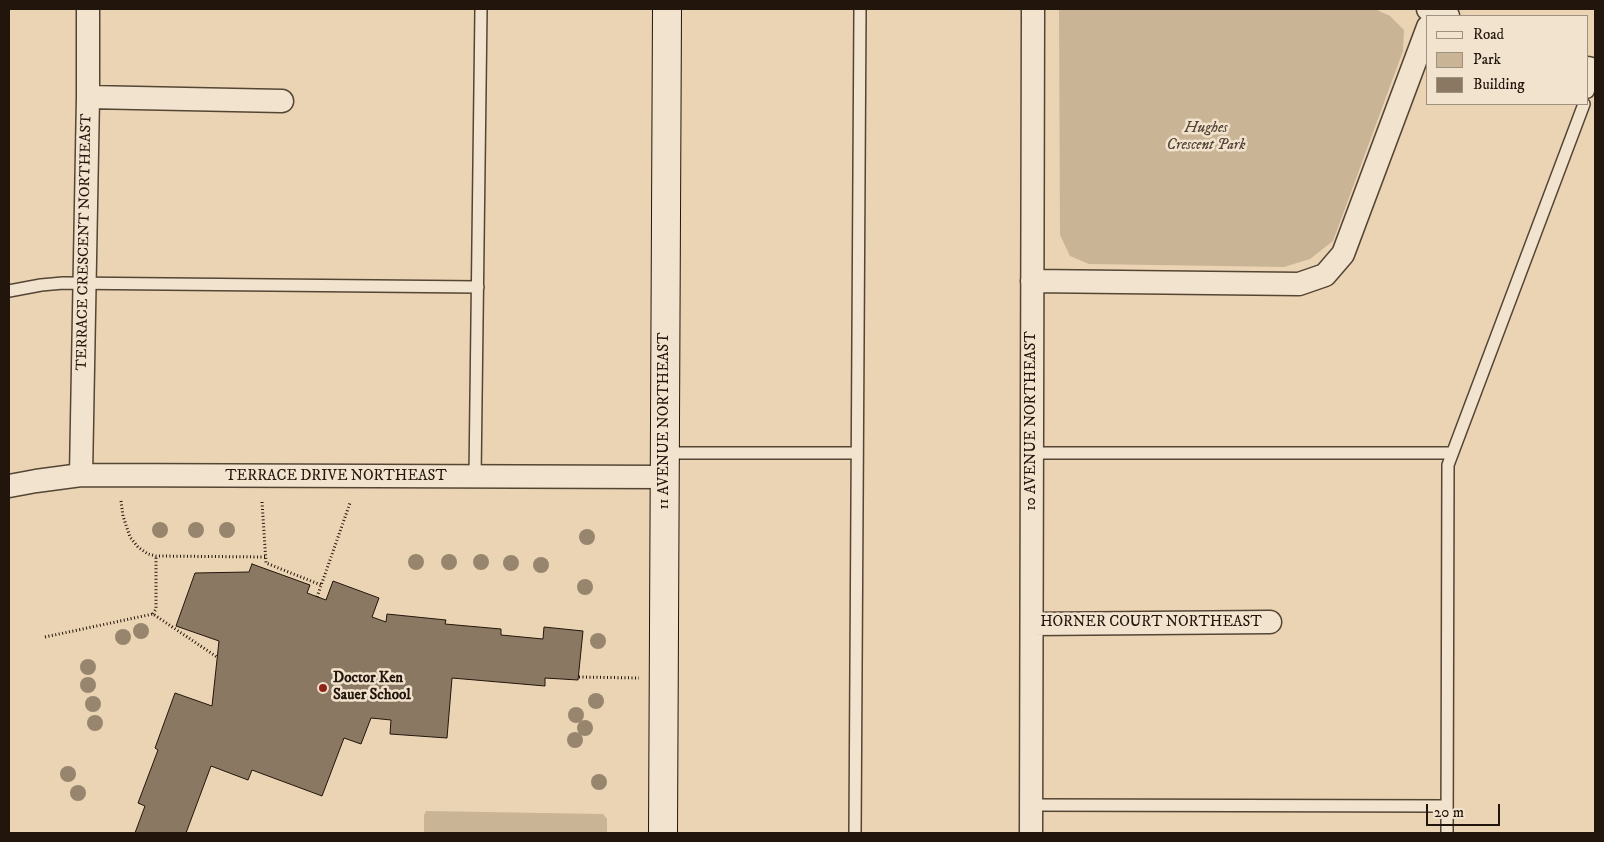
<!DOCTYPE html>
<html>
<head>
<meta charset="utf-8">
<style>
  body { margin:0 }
  #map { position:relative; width:1604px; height:842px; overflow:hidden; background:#ebd4b3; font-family:"IM FELL DW Pica",serif }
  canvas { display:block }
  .frame { position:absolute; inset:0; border:10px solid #22150b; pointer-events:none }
  .legend { position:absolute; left:1426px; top:15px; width:162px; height:90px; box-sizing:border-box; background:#f2e3ce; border:1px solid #9f9180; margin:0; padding:6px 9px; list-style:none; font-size:15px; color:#22150b }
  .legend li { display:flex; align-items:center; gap:10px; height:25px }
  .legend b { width:25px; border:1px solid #9f9180 }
  .scale { position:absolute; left:1426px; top:804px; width:74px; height:22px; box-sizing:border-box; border:2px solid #22150b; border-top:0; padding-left:6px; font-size:15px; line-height:18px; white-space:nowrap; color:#22150b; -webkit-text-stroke:4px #f2e3ce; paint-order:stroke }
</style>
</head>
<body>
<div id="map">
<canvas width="1604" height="842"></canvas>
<div class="frame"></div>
<ul class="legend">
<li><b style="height:6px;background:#f2e3ce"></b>Road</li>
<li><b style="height:14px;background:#c9b496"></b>Park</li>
<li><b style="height:14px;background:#8b7862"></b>Building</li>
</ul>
<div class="scale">20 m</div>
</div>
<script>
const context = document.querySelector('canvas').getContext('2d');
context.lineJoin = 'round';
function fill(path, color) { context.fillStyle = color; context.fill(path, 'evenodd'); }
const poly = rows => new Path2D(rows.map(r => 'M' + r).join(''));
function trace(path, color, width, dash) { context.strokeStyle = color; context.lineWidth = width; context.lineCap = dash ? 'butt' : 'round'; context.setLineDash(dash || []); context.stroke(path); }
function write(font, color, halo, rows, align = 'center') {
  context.font = font + ' "IM FELL DW Pica",serif'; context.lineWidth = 5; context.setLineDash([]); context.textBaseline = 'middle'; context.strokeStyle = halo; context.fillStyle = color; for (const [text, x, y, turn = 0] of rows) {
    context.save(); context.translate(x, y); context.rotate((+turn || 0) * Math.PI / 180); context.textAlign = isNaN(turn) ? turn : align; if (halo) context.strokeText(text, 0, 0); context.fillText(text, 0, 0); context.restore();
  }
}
const green = poly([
  [1059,9,1375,9,1390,16,1404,30,1403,51,1333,241,1310,259,1284,267,1089,264,1070,256,1060,235],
  [426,811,603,814,607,819,607,833,424,833,424,815]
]);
const building = poly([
  [252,564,310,585,307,593,326,600,333,581,379,598,372,617,386,622,387,614,446,620,445,624,501,629,501,635,543,639,544,627,583,631,578,680,545,678,545,686,452,678,447,738,390,734,391,720,371,718,361,744,344,738,322,796,252,770,248,780,211,766,186,833,135,833,145,806,138,803,158,750,155,748,175,693,212,706,219,641,176,626,195,573,249,572,252,564]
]);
const path = poly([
  [121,501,123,516,130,537,138,547,148,554,156,556,265,557],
  [262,502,266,563,321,585],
  [317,597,350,503],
  [153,614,156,609,156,556],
  [45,637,153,614,217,657],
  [579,677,639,678]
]);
const lane = poly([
  [1588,92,1595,72],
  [9,291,41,285,63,283,478,287],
  [665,453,857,453],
  [1032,453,1452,453],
  [475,477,481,9],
  [1031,805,1447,806],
  [855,833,860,9],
  [1447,833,1448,465,1584,104]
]);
const street = poly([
  [1428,9,1448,16],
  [1588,68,1595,70],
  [88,97,282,101],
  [1032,281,1299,284,1325,275,1343,254,1428,27],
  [81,475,88,97,88,9],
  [9,486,36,481,81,475,665,477],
  [1032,624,1270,622],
  [1031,833,1033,9]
]);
const secondary = poly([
  [663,833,667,9]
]);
const trees = [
  [160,530],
  [196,530],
  [227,530],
  [587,537],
  [416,562],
  [449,562],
  [481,562],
  [511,563],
  [541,565],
  [585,587],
  [141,631],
  [123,637],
  [598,641],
  [88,667],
  [88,685],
  [596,701],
  [93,704],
  [576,715],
  [95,723],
  [585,728],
  [575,740],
  [68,774],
  [599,782],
  [78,793]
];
const markers = [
  [323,688,5,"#8f2418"]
];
const parkNames = [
  ["Hughes",1206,129],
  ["Crescent Park",1206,146]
];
const streetNames = [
  ["TERRACE CRESCENT NORTHEAST",85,242,-89],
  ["11 AVENUE NORTHEAST",665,421,-90],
  ["10 AVENUE NORTHEAST",1032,421,-90],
  ["TERRACE DRIVE NORTHEAST",336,477],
  ["HORNER COURT NORTHEAST",1151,623]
];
const poiNames = [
  ["Doctor Ken",333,679],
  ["Sauer School",333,696]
];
fill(green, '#c9b496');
fill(building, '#8b7862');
trace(building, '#22150b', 1);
trace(lane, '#544535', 14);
trace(street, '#544535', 25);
trace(secondary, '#22150b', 30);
trace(path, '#22150b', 3, [1, 2.5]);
trace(lane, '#f2e3ce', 11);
trace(street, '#f2e3ce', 22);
trace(secondary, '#f2e3ce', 28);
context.fillStyle = '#98856e';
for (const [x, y] of trees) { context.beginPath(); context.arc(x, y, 8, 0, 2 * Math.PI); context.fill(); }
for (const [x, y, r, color] of markers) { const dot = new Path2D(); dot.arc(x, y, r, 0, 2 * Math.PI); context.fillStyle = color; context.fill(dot); trace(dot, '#f2e3ce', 2); }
write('italic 15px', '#544535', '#f2e3ce', parkNames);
write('15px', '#22150b', '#f2e3ce', streetNames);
write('bold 15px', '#22150b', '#f2e3ce', poiNames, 'left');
</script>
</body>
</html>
